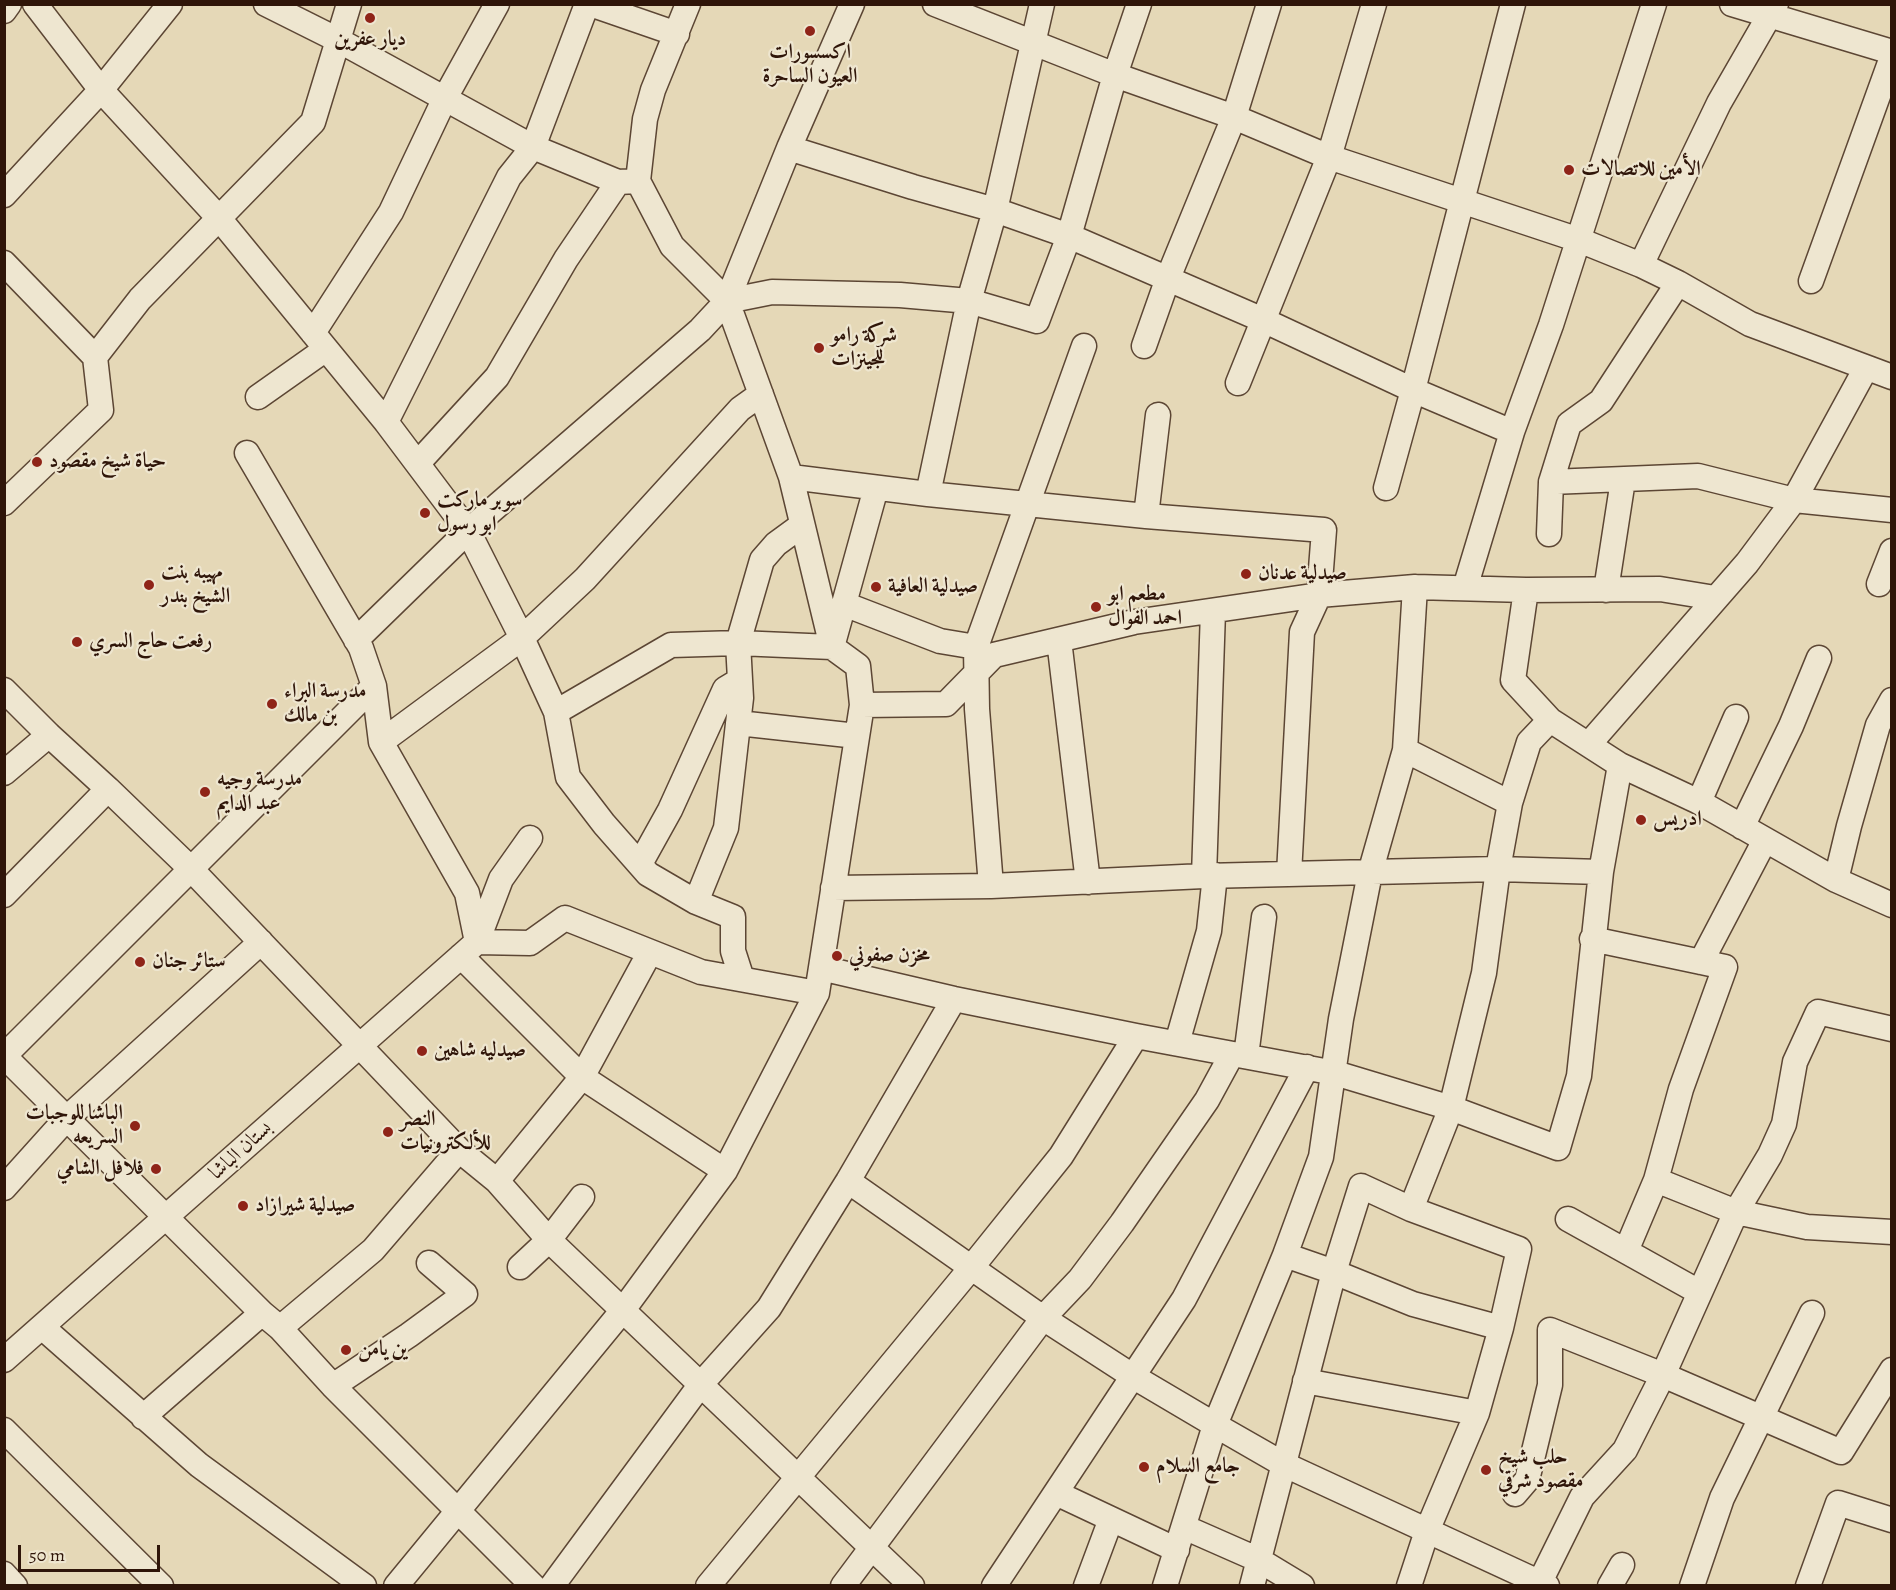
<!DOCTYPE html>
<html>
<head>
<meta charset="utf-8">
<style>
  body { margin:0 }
  #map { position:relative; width:1896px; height:1590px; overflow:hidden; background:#e5d8b7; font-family:Alegreya,serif }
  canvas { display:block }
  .frame { position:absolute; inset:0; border:6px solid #2f1509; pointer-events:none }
  .scale { position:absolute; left:18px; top:1545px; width:142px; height:27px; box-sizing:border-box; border:3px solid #2f1509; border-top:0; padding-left:8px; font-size:18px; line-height:21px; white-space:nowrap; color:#2f1509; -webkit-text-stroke:4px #eee6d0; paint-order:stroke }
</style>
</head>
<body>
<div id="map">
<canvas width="1896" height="1590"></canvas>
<div class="frame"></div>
<div class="scale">50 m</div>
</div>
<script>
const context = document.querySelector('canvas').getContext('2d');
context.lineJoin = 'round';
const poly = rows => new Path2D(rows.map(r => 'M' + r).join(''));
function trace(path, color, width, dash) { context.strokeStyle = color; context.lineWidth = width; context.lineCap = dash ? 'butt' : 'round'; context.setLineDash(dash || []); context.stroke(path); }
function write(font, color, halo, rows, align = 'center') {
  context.font = font + ' Alegreya,Amiri,serif'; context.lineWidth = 4.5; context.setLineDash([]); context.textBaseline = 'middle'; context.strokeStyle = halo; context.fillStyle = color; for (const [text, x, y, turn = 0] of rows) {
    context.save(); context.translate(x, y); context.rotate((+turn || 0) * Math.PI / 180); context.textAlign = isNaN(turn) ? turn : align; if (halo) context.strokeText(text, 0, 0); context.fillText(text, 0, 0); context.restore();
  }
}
const minor = poly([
  [35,4,101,90,218,217,386,422,468,531,522,638,556,712,568,777,604,824,648,874,696,902,733,917,733,951,742,979],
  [266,4,338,40,533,147,618,182,638,181,672,246,727,301,791,477,832,647,858,666,862,705,817,993,725,1171,623,1310,396,1586],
  [590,4,677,34],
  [935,4,1115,75,1234,117,1329,157,1579,240,1641,265,1678,283,1750,324,1892,377],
  [1732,4,1892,52],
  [4,11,9,4],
  [789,148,913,187,995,210,1069,236,1263,320,1413,390,1512,432],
  [638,181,645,119,653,90,688,4],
  [4,195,101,90,170,4],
  [4,263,95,357],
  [1641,265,1719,103,1776,4],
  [1811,281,1892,57],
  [727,301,772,292,900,295,969,301,1037,321,1069,236,1115,75,1139,4],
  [313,333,391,212,445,98,497,4],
  [1144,346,1168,278,1234,117,1269,4],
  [1238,383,1329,157,1374,4],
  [258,397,326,349],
  [386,422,509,177,533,147,587,4],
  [247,453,361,648,374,686,381,742,467,893,477,942],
  [418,463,497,377,566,259,618,182],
  [791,477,928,494,1146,516,1324,530,1319,595,1302,632,1289,874],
  [1551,482,1698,476,1794,500,1892,510],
  [1386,488,1413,390,1513,4],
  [928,494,969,301,995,210,1042,4],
  [4,503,101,410,95,357,140,299,313,122,349,4],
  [1146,516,1158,415],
  [1549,534,1551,482,1569,424,1601,401,1678,283],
  [1879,584,1892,551],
  [1465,588,1512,432,1551,325,1654,4],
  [1526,590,1513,680,1550,720,1620,765,1699,802,1836,880,1892,905],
  [1606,590,1623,480],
  [844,604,940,641,976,647],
  [356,640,468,531,700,330,727,301,789,148,852,4],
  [1059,640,1088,882],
  [4,690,49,735,108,789,191,869,459,1150,497,1181,549,1240,912,1586],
  [862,705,946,704,994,655,1134,622,1319,595,1415,587,1526,590,1660,589,1715,598],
  [556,712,671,645,738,643,832,647,876,488],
  [738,723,857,736],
  [381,742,522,638,585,579,740,409,761,394],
  [1589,744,1747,563,1794,500,1866,368],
  [1405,750,1510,803],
  [4,773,49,735],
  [1699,802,1736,717],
  [1742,827,1791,726,1819,658],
  [640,864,670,810,725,689,740,680],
  [1204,876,1213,611],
  [1836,880,1849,826,1878,725,1892,700],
  [991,886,977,709,976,647,1084,346],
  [833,888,991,886,1204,876,1498,869,1601,872],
  [4,895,108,789],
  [696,902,726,828,741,698,738,643,762,560,776,544,802,525],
  [1592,939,1725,967,1681,1089,1656,1180,1626,1251],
  [477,942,530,943,565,918,701,972,817,993],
  [461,956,582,1077,725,1171],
  [1701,962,1765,840],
  [821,968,954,999,1136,1036,1335,1073,1451,1108,1558,1148,1579,1076,1601,872,1620,765],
  [1177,1043,1209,931,1215,875],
  [4,1056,262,1313,280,1328,333,1386,533,1586],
  [4,1056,374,686],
  [1246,1056,1264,917],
  [1656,1180,1736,1212,1807,1227,1892,1232],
  [497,1181,582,1077,650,952],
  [848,1181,1043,1318,1134,1377,1222,1429,1283,1464,1547,1586],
  [4,1188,66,1119,261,942],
  [1411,1209,1451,1108,1484,973,1498,869,1510,803,1529,742,1550,720],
  [1568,1219,1699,1292],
  [1285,1255,1334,1272,1413,1304,1501,1328],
  [520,1267,549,1240,582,1197],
  [42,1327,199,1465,364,1586],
  [280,1328,373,1250,459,1150],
  [4,1360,477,942,501,879,530,838],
  [1305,1381,1477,1413],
  [333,1386,409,1335,465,1294,429,1263],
  [143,1417,262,1313],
  [4,1430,161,1586],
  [1056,1493,1177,1550],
  [1515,1494,1527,1480,1550,1385,1550,1330,1663,1375,1841,1452,1892,1370],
  [1184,1527,1259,1560,1302,1586],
  [4,1574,15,1586],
  [1540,1582,1582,1497,1625,1450,1663,1375,1736,1212,1770,1155,1784,1124,1795,1062,1818,1012,1892,1029],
  [552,1586,701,1384,769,1308,848,1181,954,999],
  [708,1586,971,1268,1061,1156,1136,1036],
  [843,1586,1043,1318,1080,1279,1122,1223,1207,1100,1232,1054],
  [994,1586,1184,1299,1307,1067],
  [1086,1586,1111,1519],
  [1165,1586,1215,1425,1285,1255,1321,1157,1341,1019,1370,873,1405,750,1415,587],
  [1252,1586,1334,1272,1361,1186,1411,1209,1519,1249,1501,1328,1477,1413,1427,1531,1409,1586],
  [1610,1586,1622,1565],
  [1692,1586,1722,1498,1812,1313],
  [1808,1586,1838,1503,1892,1520]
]);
const markers = [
  [370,18,6,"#8f2418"],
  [810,31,6,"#8f2418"],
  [1569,170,6,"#8f2418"],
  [819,348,6,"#8f2418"],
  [37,462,6,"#8f2418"],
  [425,513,6,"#8f2418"],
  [1246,574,6,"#8f2418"],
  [149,585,6,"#8f2418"],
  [876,587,6,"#8f2418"],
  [1096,607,6,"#8f2418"],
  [77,642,6,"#8f2418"],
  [272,704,6,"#8f2418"],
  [205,792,6,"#8f2418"],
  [1641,820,6,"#8f2418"],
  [837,956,6,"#8f2418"],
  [140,962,6,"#8f2418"],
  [422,1051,6,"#8f2418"],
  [135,1126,6,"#8f2418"],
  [388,1132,6,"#8f2418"],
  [156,1169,6,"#8f2418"],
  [243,1206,6,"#8f2418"],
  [346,1350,6,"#8f2418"],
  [1144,1467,6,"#8f2418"],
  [1486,1470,6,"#8f2418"]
];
const poiNames = [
  ["ديار عفرين",370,40,"center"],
  ["اكسسورات",810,53,"center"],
  ["العيون الساحرة",810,77,"center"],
  ["الأمين للاتصالات",1581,170],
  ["شركة رامو",831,336],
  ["للجينزات",831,360],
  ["حياة شيخ مقصود",49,462],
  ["سوبر ماركت",437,501],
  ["ابو رسول",437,525],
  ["مهيبه بنت",161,573],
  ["الشيخ بندر",161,597],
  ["صيدلية عدنان",1258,574],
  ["صيدلية العافية",888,587],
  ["مطعم ابو",1108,595],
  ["احمد الفوال",1108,619],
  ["رفعت حاج السري",89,642],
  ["مدرسة البراء",284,692],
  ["بن مالك",284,716],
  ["مدرسة وجيه",217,780],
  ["عبد الدايم",217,804],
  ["ادريس",1653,820],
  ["مخزن صفوني",849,956],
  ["ستائر جنان",152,962],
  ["صيدليه شاهين",434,1051],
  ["الباشا للوجبات",123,1114,"right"],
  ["السريعه",123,1138,"right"],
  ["النصر",400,1120],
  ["للألكترونيات",400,1144],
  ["فلافل الشامي",144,1169,"right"],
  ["صيدلية شيرازاد",255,1206],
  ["ين يامن",358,1350],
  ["حلب شيخ",1498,1458],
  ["مقصود شرقي",1498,1482],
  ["جامع السلام",1156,1467]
];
const streetNames = [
  ["بستان الباشا",241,1151,-42]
];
trace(minor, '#5c4634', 27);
trace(minor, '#eee6d0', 24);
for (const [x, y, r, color] of markers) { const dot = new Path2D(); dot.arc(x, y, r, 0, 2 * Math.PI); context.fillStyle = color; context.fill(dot); trace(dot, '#eee6d0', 2); }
write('bold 21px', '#2f1509', '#eee6d0', poiNames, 'left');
write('21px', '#2f1509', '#eee6d0', streetNames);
</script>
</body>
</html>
